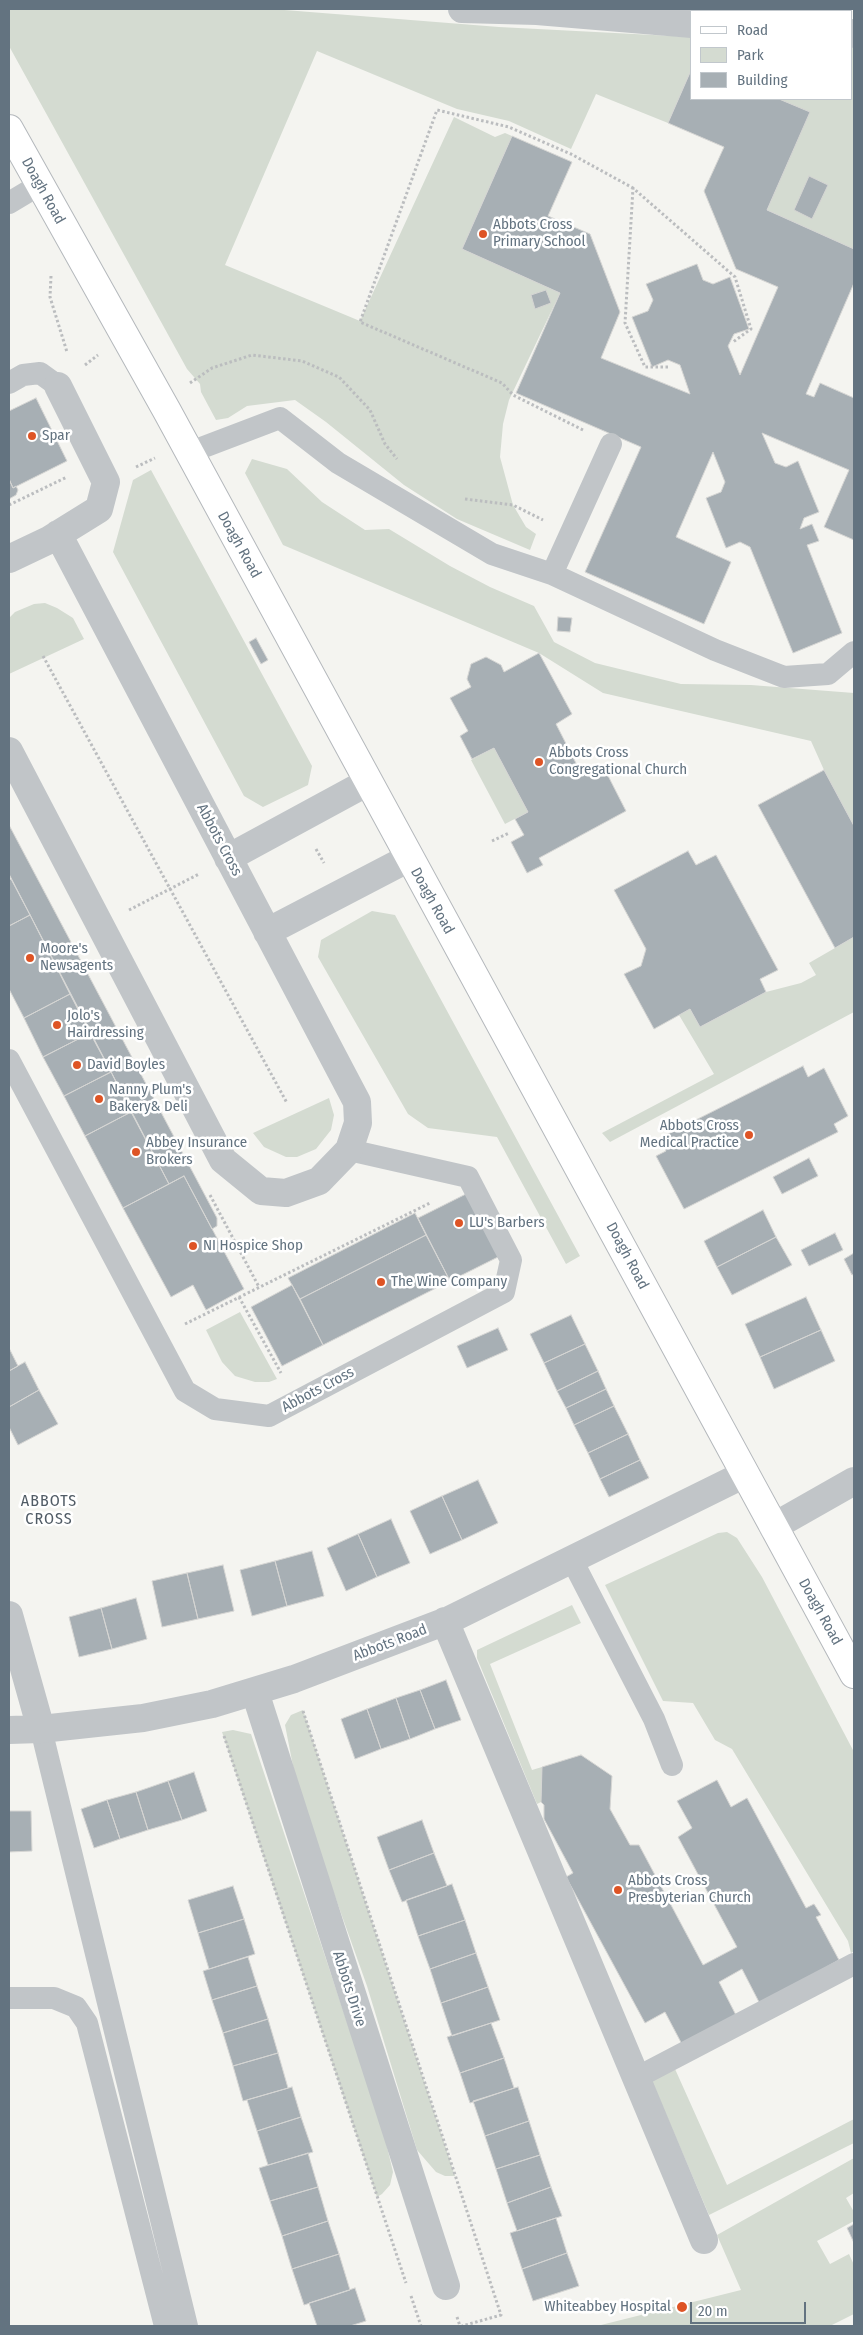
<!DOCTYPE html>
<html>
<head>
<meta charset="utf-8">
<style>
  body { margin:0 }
  #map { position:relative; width:863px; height:2335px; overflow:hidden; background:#f4f4f0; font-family:"Fira Sans Condensed",sans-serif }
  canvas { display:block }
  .frame { position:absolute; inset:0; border:10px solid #637380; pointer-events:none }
  .legend { position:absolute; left:690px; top:10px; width:162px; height:90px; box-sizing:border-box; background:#fff; border:1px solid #c1c7cc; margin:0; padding:6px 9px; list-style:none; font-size:15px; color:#637380 }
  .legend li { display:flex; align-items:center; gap:10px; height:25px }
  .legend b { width:25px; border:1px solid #c1c7cc }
  .scale { position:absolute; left:690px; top:2302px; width:116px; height:22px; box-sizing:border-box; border:2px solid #637380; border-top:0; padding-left:6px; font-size:15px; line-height:18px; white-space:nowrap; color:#637380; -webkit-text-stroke:4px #fff; paint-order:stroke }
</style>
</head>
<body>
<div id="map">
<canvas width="863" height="2335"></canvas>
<div class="frame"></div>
<ul class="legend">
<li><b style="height:6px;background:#fff"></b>Road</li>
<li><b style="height:14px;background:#d4dbd1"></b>Park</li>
<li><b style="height:14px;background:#a7afb4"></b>Building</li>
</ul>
<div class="scale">20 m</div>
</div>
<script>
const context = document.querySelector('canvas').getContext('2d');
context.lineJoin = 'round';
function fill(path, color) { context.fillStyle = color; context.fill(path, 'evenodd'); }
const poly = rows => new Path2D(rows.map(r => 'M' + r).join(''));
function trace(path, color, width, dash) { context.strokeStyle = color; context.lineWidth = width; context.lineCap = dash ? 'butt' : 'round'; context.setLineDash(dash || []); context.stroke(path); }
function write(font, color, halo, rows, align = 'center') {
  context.font = font + ' "Fira Sans Condensed",sans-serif'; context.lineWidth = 5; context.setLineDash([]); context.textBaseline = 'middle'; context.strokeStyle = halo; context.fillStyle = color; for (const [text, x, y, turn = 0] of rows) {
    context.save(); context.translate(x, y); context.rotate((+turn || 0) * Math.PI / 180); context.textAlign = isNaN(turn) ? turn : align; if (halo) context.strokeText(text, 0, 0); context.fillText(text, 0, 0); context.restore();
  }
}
const green = poly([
  [9,9,272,9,499,27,692,37,692,68,668,123,596,94,571,149,509,121,457,109,317,51,225,265,360,321,454,117,495,137,505,133,512,136,462,249,560,293,509,400,503,424,500,457,513,505,526,527,536,534,530,550,457,519,404,485,326,422,295,400,247,406,228,418,216,420,201,392,200,384,187,369,9,46],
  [852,48,854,48,854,249,767,210,809,112,779,99,852,99],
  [252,459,287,469,322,502,365,530,389,529,450,566,490,587,534,606,554,642,595,663,681,684,751,685,854,693,854,826,824,770,811,741,603,693,539,653,283,545,245,473],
  [151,470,312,766,308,785,263,807,244,796,113,552,133,480],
  [45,603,57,608,73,618,84,639,9,674,9,618,15,612,34,604],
  [494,748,528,812,505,824,471,760],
  [372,911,395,915,580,1256,566,1264,497,1137,428,1128,408,1114,318,957,321,940],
  [854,937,854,1012,610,1142,602,1133,714,1074,679,1015,690,1009,700,1027,766,992,801,983,816,975,809,963],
  [329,1098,334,1115,331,1130,316,1149,297,1157,286,1157,264,1147,253,1133],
  [240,1312,277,1379,269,1382,255,1382,235,1376,222,1362,206,1330],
  [727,1532,737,1538,762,1577,854,1752,854,1951,851,1953,848,1941,732,1749,715,1740,693,1703,663,1701,605,1585,718,1533],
  [572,1605,581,1623,490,1664,532,1770,542,1767,541,1802,537,1804,477,1658,477,1650],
  [303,1710,455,2176,445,2176,436,2172,417,2150,367,1986,322,1860,293,1766,285,1725,291,1715],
  [233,1730,251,1734,383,2130,393,2172,390,2185,382,2194,377,2197,222,1732],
  [671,2060,727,2185,854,2119,854,2143,709,2215,648,2072],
  [854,2158,854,2193,846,2198,854,2212,854,2221,817,2241,830,2264,849,2254,854,2265,854,2314,830,2326,597,2326,741,2290,717,2235]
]);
const building = poly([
  [692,68,692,99,779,99,810,112,767,210,854,249,854,283,806,394,814,397,820,383,854,398,854,540,824,527,849,470,762,433,775,463,786,467,798,461,819,512,804,518,800,529,812,524,819,541,807,545,842,633,793,653,750,547,740,542,726,548,706,498,721,492,725,482,713,452,676,537,731,562,704,624,585,572,641,447,516,393,560,293,462,249,512,136,572,162,548,216,590,234,620,312,601,358,690,394,680,365,668,360,652,367,632,317,648,311,653,300,646,284,697,264,703,280,713,284,730,277,749,329,734,334,728,346,740,375,778,287,736,269,704,191,724,147,668,123,692,68],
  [809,176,828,185,812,219,794,210,809,176],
  [546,290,551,303,535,309,531,295,546,290],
  [36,398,67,461,13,488,9,479,9,411,36,398],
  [9,479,13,488,16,486,18,490,16,495,9,499,9,479],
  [558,617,572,618,570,632,557,631,558,617],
  [256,638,268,660,261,664,249,642,256,638],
  [539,653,572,714,556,724,582,775,602,764,626,811,539,858,543,865,527,873,511,842,524,835,515,819,528,812,494,748,472,759,460,736,468,731,450,698,471,687,467,679,471,664,486,657,501,665,504,672,539,653],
  [824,770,854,826,854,937,835,948,758,805,824,770],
  [9,825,217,1218,217,1226,212,1229,184,1176,169,1184,9,874,9,825],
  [688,851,696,865,716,855,778,970,760,979,766,992,700,1027,690,1009,654,1029,624,974,641,966,646,949,614,890,688,851],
  [11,879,30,915,9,926,9,880,11,879],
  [30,915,70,994,24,1018,9,989,9,926,30,915],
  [70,994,90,1033,43,1057,24,1018,70,994],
  [90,1033,111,1072,64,1096,43,1057,90,1033],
  [803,1066,808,1077,824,1068,848,1116,834,1124,838,1132,684,1209,656,1156,666,1151,660,1138,803,1066],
  [111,1072,131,1112,85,1136,64,1096,111,1072],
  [131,1112,169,1184,123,1208,85,1136,131,1112],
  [809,1158,818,1176,782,1194,773,1177,809,1158],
  [184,1176,244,1289,206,1310,193,1285,171,1297,123,1208,184,1176],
  [470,1192,502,1255,450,1281,418,1218,470,1192],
  [763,1210,776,1237,717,1267,704,1241,763,1210],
  [415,1213,426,1235,300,1299,288,1278,415,1213],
  [835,1233,843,1250,809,1266,801,1250,835,1233],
  [426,1235,450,1281,323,1345,300,1299,426,1235],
  [776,1237,792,1265,732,1295,717,1267,776,1237],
  [854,1253,854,1274,852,1275,844,1259,854,1253],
  [292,1285,323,1345,282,1366,251,1307,292,1285],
  [806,1297,821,1330,760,1357,745,1324,806,1297],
  [571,1315,585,1344,544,1363,530,1334,571,1315],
  [498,1328,508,1350,467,1368,457,1346,498,1328],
  [821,1330,835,1361,774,1389,760,1357,821,1330],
  [585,1344,598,1371,557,1391,544,1363,585,1344],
  [9,1348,18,1366,9,1371,9,1348],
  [25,1362,39,1390,9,1407,9,1371,25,1362],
  [598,1371,606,1389,566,1408,557,1391,598,1371],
  [606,1389,614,1406,574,1425,566,1408,606,1389],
  [39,1390,58,1424,18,1445,9,1427,9,1407,39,1390],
  [614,1406,628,1434,588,1453,574,1425,614,1406],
  [628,1434,640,1460,600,1479,588,1453,628,1434],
  [640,1460,649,1478,609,1497,600,1479,640,1460],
  [478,1480,498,1523,462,1540,442,1496,478,1480],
  [442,1496,462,1540,430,1554,410,1511,442,1496],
  [391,1519,410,1563,377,1577,358,1534,391,1519],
  [358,1534,377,1577,346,1591,327,1548,358,1534],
  [312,1551,324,1596,287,1606,275,1561,312,1551],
  [275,1561,287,1606,252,1616,240,1570,275,1561],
  [223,1565,234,1611,198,1619,187,1573,223,1565],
  [187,1573,198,1619,162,1627,152,1581,187,1573],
  [136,1598,147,1639,112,1649,101,1608,136,1598],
  [101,1608,112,1649,79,1657,69,1617,101,1608],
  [446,1680,461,1720,435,1729,420,1690,446,1680],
  [420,1690,435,1729,410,1739,396,1698,420,1690],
  [396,1698,410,1739,381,1749,367,1709,396,1698],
  [367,1709,381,1749,355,1759,341,1719,367,1709],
  [581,1755,612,1776,610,1809,630,1845,639,1845,703,1965,737,1947,678,1837,692,1828,677,1801,717,1780,731,1807,747,1798,806,1908,814,1904,821,1915,816,1917,839,1960,760,2004,742,1969,719,1982,739,2021,685,2050,665,2012,645,2023,566,1877,573,1873,544,1819,544,1805,541,1802,542,1767,581,1755],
  [194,1772,207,1811,182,1820,168,1781,194,1772],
  [168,1781,182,1820,148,1830,136,1792,168,1781],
  [136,1792,148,1830,120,1839,107,1800,136,1792],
  [107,1800,120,1839,94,1848,81,1809,107,1800],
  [9,1811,31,1811,32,1851,9,1852,9,1811],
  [422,1820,434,1853,389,1870,377,1837,422,1820],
  [434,1853,447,1886,402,1902,389,1870,434,1853],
  [452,1884,465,1920,418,1936,406,1900,452,1884],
  [233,1886,244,1919,198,1933,188,1900,233,1886],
  [244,1919,255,1954,209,1969,198,1933,244,1919],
  [465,1920,476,1953,430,1969,418,1936,465,1920],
  [476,1953,488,1987,441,2003,430,1969,476,1953],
  [248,1957,257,1986,212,2000,203,1971,248,1957],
  [257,1986,268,2019,223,2033,212,2000,257,1986],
  [488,1987,500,2020,452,2036,441,2003,488,1987],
  [268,2019,278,2053,233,2066,223,2033,268,2019],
  [491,2023,504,2058,460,2073,447,2037,491,2023],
  [278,2053,288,2088,243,2101,233,2066,278,2053],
  [504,2058,514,2088,470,2103,460,2073,504,2058],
  [292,2087,301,2117,257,2131,247,2100,292,2087],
  [518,2087,529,2121,485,2136,473,2101,518,2087],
  [301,2117,313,2152,268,2165,257,2131,301,2117],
  [529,2121,540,2155,496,2169,485,2136,529,2121],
  [308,2153,318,2187,270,2201,259,2168,308,2153],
  [540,2155,551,2187,507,2203,496,2169,540,2155],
  [318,2187,328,2221,282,2236,270,2201,318,2187],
  [551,2187,562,2216,517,2231,507,2203,551,2187],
  [556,2218,567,2253,522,2269,510,2233,556,2218],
  [328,2221,339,2254,292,2269,282,2236,328,2221],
  [854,2224,854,2243,847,2228,854,2224],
  [567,2253,579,2286,533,2301,522,2269,567,2253],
  [339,2254,350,2290,304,2305,292,2269,339,2254],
  [355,2288,366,2321,350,2326,317,2326,309,2303,355,2288]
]);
const path = poly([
  [51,276,50,297,67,352],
  [85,365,98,355],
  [668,367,645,367,625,323,633,188,735,277,751,329,733,342],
  [190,383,212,368,252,355,302,361,339,377,370,410,385,444,397,459],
  [583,430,513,395,502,383,360,322,437,110,509,127,571,154,633,188],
  [136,467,155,458],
  [465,499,513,505,543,520],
  [9,505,67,477],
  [43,656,287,1103],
  [492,841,509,833],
  [316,849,324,863],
  [129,910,199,874],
  [210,1195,259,1287],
  [239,1297,281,1373],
  [185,1324,430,1203],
  [303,1711,501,2315,462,2326],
  [224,1736,406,2283],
  [411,2296,421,2326],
  [457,2317,460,2326]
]);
const service = poly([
  [9,203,39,185],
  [9,383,23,375,40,373,58,386],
  [188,453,280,418,338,463,492,554,552,574,715,650,784,677,828,674,854,652],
  [552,574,611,444],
  [9,1060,185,1391,215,1409,269,1416,504,1292,511,1260,468,1177,349,1150],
  [572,1560,654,1719,672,1765],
  [41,1729,187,2326],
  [9,1998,54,1998,76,2007,87,2023,165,2326],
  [636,2078,854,1964]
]);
const minor = poly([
  [462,9,537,11,692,24],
  [852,33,854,34],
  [9,559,49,540,99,509,106,482,58,386],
  [9,751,223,1160,261,1191,286,1193,319,1181,349,1150,358,1123,357,1102,58,534],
  [228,858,368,782],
  [267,932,409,858],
  [773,1527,854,1481],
  [9,1615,41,1729],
  [445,1621,704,2240],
  [255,1692,446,2286],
  [9,1730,41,1729,143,1718,212,1704,294,1679,449,1620,745,1474]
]);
const secondary = poly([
  [9,129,167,411,854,1674]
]);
const markers = [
  [483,234,5,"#de5425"],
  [32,436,5,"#de5425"],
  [539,762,5,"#de5425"],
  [30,958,5,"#de5425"],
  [57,1025,5,"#de5425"],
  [77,1065,5,"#de5425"],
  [99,1099,5,"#de5425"],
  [749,1135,5,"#de5425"],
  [136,1152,5,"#de5425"],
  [459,1223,5,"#de5425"],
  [193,1246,5,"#de5425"],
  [381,1282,5,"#de5425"],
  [618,1890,5,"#de5425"],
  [682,2307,6,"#de5425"]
];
const streetNames = [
  ["Doagh Road",43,191,61],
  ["Doagh Road",239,545,61],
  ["Abbots Cross",219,840,62],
  ["Doagh Road",432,901,61],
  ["Doagh Road",627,1256,62],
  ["Abbots Cross",318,1390,-28],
  ["Doagh Road",820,1612,61],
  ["Abbots Road",390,1643,-21],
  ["Abbots Drive",349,1989,72]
];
const poiNames = [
  ["Abbots Cross",493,225],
  ["Primary School",493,242],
  ["Spar",42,436],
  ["Abbots Cross",549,753],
  ["Congregational Church",549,770],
  ["Moore's",40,949],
  ["Newsagents",40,966],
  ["Jolo's",67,1016],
  ["Hairdressing",67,1033],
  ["David Boyles",87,1065],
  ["Nanny Plum's",109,1090],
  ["Bakery& Deli",109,1107],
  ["Abbots Cross",739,1126,"right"],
  ["Medical Practice",739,1143,"right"],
  ["Abbey Insurance",146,1143],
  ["Brokers",146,1160],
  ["LU's Barbers",469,1223],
  ["NI Hospice Shop",203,1246],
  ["The Wine Company",391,1282],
  ["Abbots Cross",628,1881],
  ["Presbyterian Church",628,1898],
  ["Whiteabbey Hospital",671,2307,"right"]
];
const neighbourhoodNames = [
  ["ABBOTS",49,1502],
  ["CROSS",49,1520]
];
fill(green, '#d4dbd1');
fill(building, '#a7afb4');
trace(building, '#d5d5d3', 1);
trace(secondary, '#b4b8bc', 30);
trace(path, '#bbbdbf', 3, [2.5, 2.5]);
trace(service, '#c1c5c8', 22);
trace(minor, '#c1c5c8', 28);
trace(secondary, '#fff', 28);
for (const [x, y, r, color] of markers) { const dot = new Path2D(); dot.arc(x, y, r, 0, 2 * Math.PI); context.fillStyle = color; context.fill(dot); trace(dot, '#fff', 2); }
write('15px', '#637380', '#fff', streetNames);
write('15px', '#637380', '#fff', poiNames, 'left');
context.letterSpacing = '1px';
write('16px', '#515c66', '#fff', neighbourhoodNames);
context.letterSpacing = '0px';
</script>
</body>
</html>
